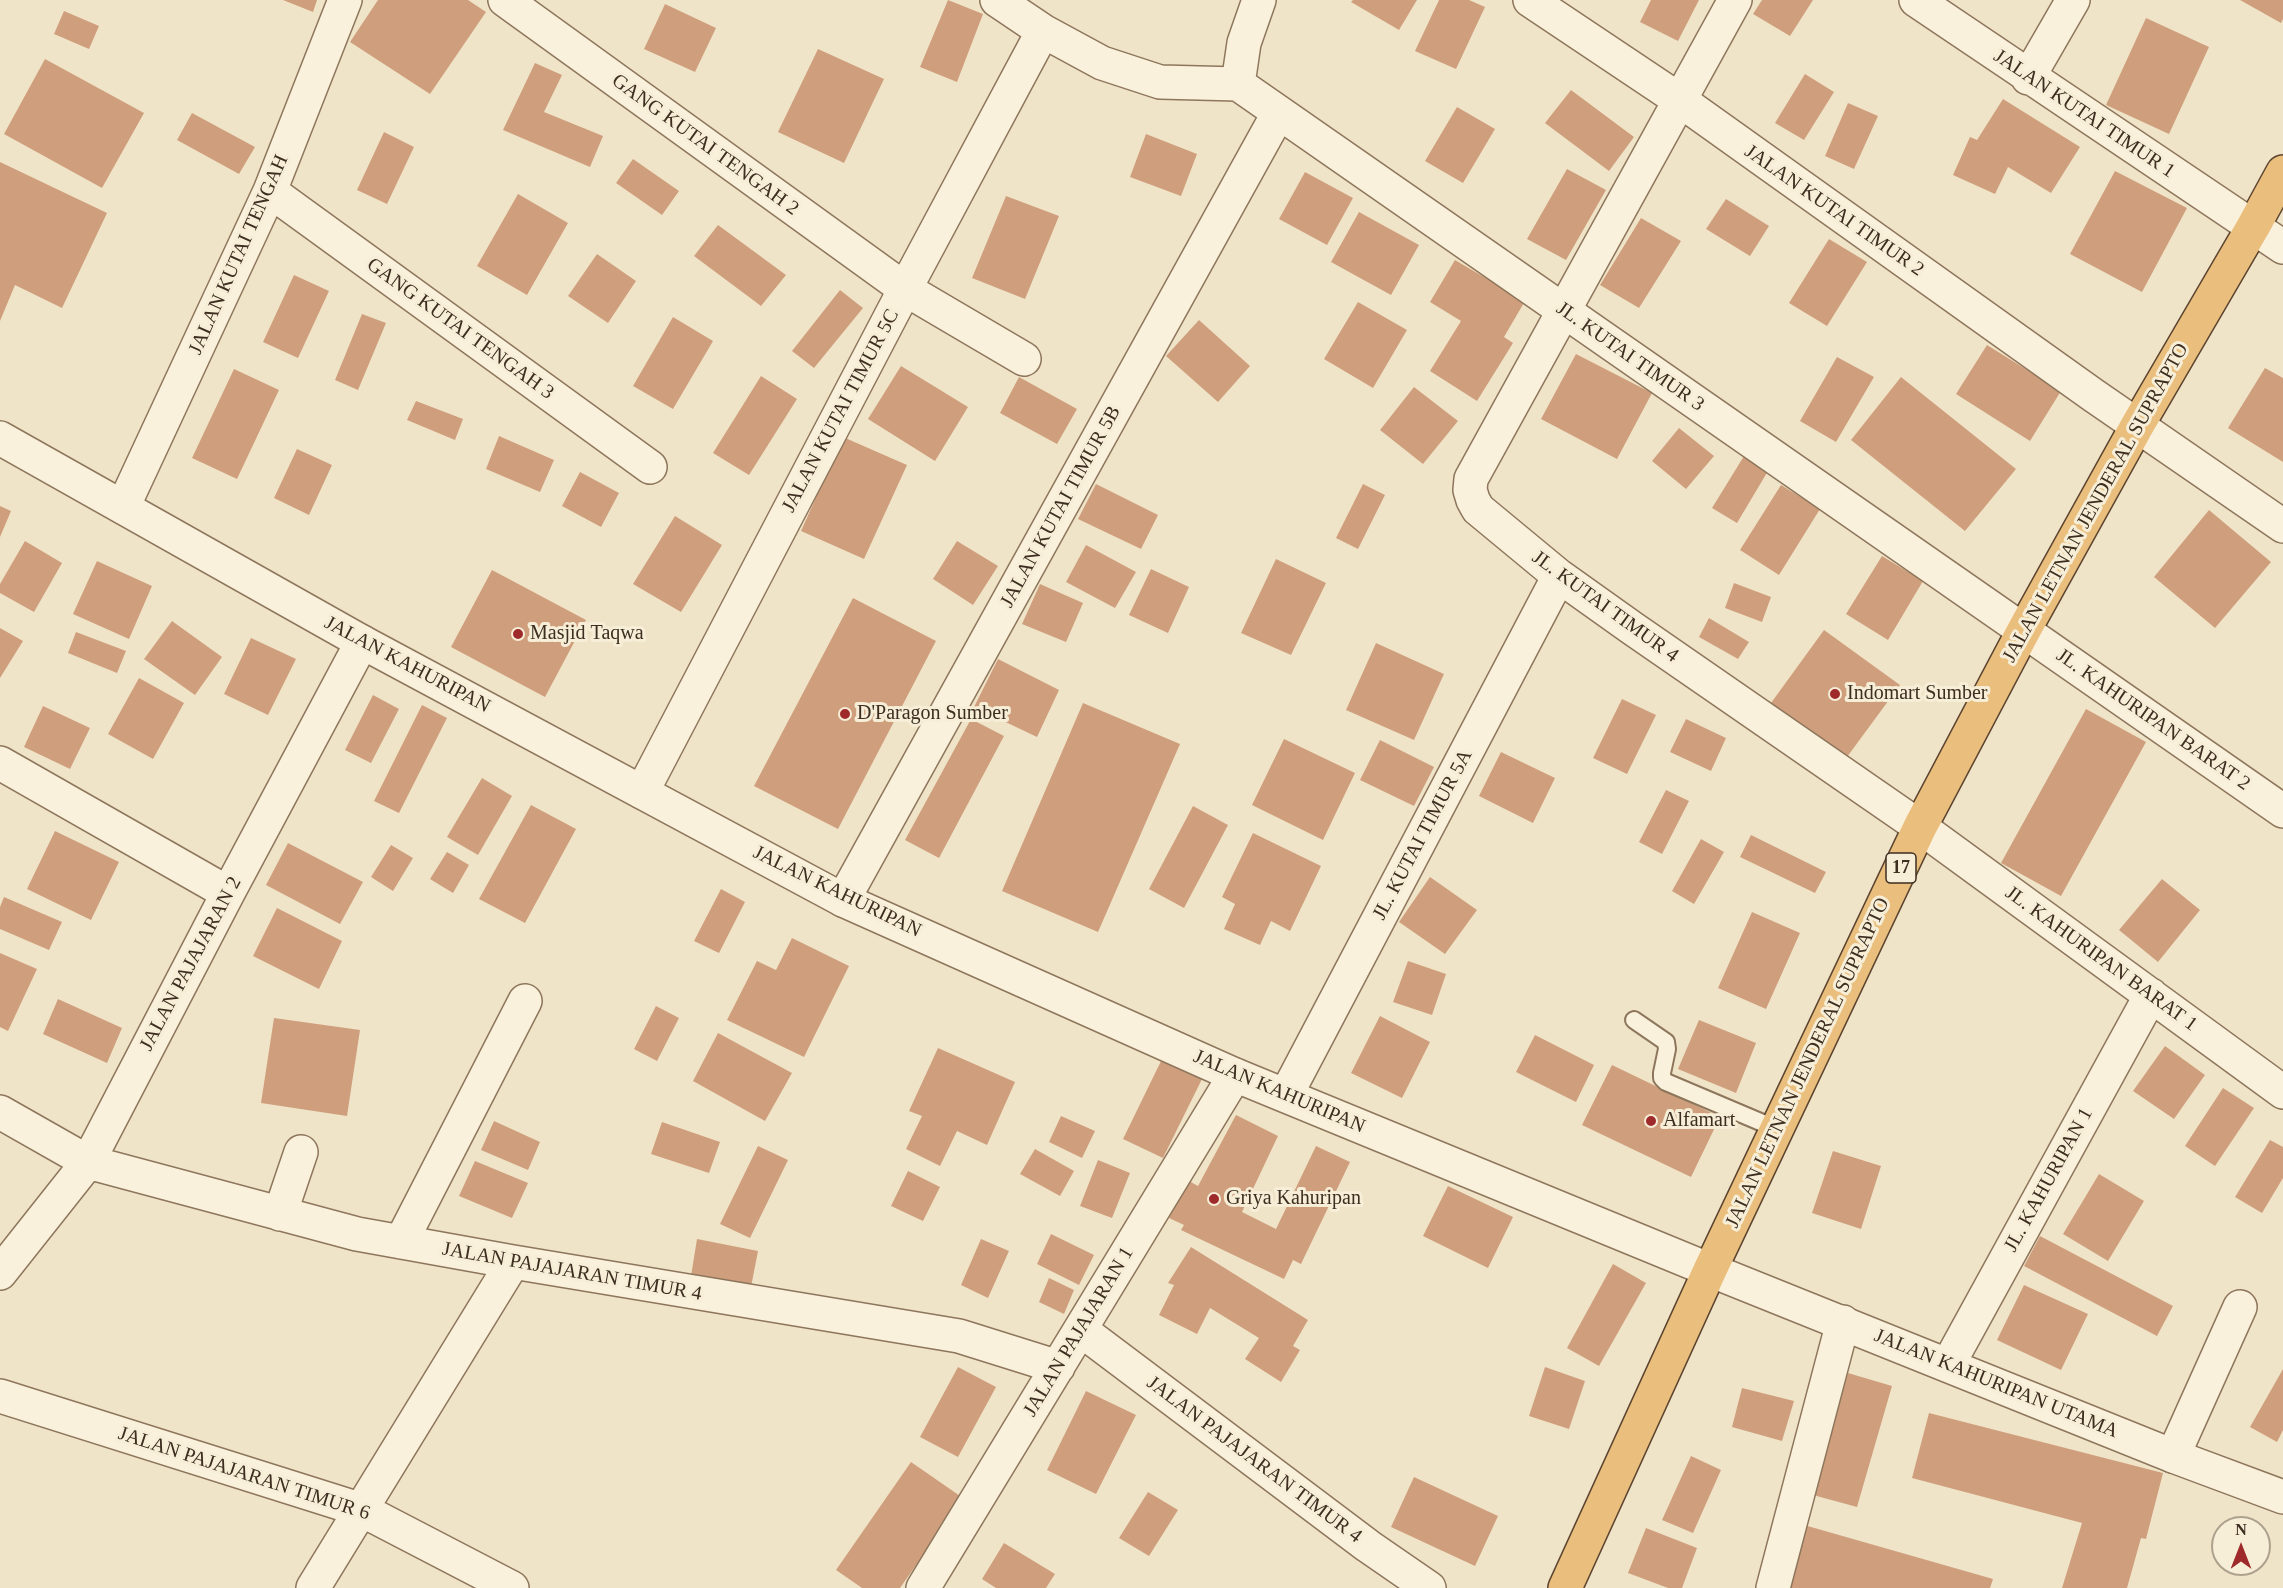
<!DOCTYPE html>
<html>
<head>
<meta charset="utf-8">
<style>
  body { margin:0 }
  #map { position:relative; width:2283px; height:1588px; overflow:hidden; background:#f0e4c8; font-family:Georgia,serif }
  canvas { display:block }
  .north { position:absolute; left:2211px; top:1516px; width:60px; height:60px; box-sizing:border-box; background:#f7eed8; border:2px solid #ada18e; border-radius:50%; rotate:0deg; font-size:16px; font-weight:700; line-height:24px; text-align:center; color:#3d2e20 }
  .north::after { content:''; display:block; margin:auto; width:21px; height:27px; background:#9e2a2b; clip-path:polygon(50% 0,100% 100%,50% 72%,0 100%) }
</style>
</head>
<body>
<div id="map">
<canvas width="2283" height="1588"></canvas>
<div class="north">N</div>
</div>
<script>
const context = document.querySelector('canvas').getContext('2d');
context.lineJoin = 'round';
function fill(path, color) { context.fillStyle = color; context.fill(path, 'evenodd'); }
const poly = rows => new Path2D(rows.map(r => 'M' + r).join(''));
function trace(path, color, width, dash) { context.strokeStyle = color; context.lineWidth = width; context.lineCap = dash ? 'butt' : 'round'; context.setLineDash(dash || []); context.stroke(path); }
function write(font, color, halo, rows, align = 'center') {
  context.font = font + ' Georgia,serif'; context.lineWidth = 6; context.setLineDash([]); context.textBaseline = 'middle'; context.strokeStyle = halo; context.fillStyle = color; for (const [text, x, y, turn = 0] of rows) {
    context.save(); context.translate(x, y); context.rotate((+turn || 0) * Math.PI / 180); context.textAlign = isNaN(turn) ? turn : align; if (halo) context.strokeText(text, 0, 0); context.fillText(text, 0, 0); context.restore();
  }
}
const building = poly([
  [283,0,317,0,313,12],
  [378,0,468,0,486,12,430,94,350,42],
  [948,0,983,14,957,82,920,67],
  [1353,0,1417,0,1399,30,1351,2],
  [1439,0,1469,0,1485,7,1456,69,1415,51],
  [1651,0,1699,0,1678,41,1640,22],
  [1762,0,1813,0,1790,36,1753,14],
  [2240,0,2283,0,2283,19,2281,23],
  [665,4,716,28,695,72,644,49],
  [64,11,99,26,89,49,54,34],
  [2146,18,2209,47,2169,134,2106,105],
  [818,49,884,79,844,163,778,132],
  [45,59,144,113,102,188,4,134],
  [535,63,562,75,544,112,603,136,590,167,503,130],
  [1805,74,1834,92,1804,140,1775,123],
  [1571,90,1634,137,1609,171,1545,123],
  [2003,99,2080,147,2051,193,2008,167,1995,194,1953,175,1970,137,1977,140],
  [1848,103,1878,116,1854,169,1825,156],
  [1457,107,1495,129,1463,183,1425,161],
  [192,113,255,147,239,174,177,140],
  [384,132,414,147,387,204,357,190],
  [1146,134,1197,154,1181,196,1130,177],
  [633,159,679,191,662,215,616,183],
  [0,162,107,213,62,308,15,285,0,321],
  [1567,169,1606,190,1566,260,1527,239],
  [2115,171,2187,208,2142,292,2070,254],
  [1305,172,1353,198,1327,245,1279,219],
  [518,194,568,223,527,295,477,266],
  [1006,196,1059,216,1025,299,972,278],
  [1726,199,1769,226,1750,256,1706,229],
  [1359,212,1419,245,1391,295,1331,262],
  [1641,218,1681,241,1639,308,1600,285],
  [718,225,786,275,761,306,694,256],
  [1829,239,1867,262,1827,326,1789,303],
  [597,254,636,281,608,323,568,296],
  [1455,260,1525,301,1504,337,1513,343,1477,401,1430,371,1461,321,1430,302],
  [294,275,329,291,298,358,263,342],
  [840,290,863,308,814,368,792,351],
  [1358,302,1407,330,1373,388,1324,359],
  [362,314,386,323,358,390,335,380],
  [673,317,713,341,673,409,633,386],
  [1199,320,1250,366,1218,402,1166,356],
  [1987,345,2061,391,2030,441,1956,394],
  [1576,354,1652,393,1617,459,1541,419],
  [1837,357,1874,377,1836,442,1800,421],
  [901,366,968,407,935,461,868,419],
  [2265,368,2283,378,2283,462,2228,428],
  [234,369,279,390,237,479,192,458],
  [761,376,797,399,749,475,713,453],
  [1019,377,1077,409,1057,444,1000,413],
  [1901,377,2016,469,1965,531,1851,440],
  [1414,387,1458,421,1423,464,1380,430],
  [416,401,463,419,455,440,407,420],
  [1679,428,1714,456,1686,489,1652,461],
  [499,436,554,460,540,492,486,469],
  [843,437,907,465,864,559,801,531],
  [297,449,332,465,309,515,274,498],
  [1744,456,1768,471,1737,523,1712,508],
  [580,472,619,493,601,527,562,506],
  [1096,484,1158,515,1141,549,1078,519],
  [1363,484,1385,495,1358,549,1336,538],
  [1781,485,1820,509,1779,575,1740,550],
  [0,506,11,511,0,537],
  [2209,510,2271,562,2215,628,2154,577],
  [675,516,722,545,681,612,633,584],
  [25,541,62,563,34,612,0,593,0,584],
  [957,541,998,566,973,605,933,579],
  [1086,545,1136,572,1115,608,1066,582],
  [1882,556,1923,581,1888,640,1846,614],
  [1276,559,1326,583,1291,655,1241,633],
  [97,561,152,586,129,639,73,614],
  [1151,569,1189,587,1168,633,1129,615],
  [492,570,586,620,545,697,451,647],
  [1734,583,1771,597,1762,622,1725,608],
  [1040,584,1083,603,1066,642,1022,624],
  [853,598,936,641,838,829,754,786],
  [1709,618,1749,642,1738,659,1699,637],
  [172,621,222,657,195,695,144,659],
  [0,628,23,641,0,678],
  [1824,630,1900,685,1847,757,1771,703],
  [76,632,126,651,117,673,68,653],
  [251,638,296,659,268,715,224,694],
  [1376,643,1444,674,1414,740,1346,710],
  [998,659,1059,690,1037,737,974,707],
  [139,678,184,703,153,759,108,734],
  [373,695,399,709,371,763,345,750],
  [1622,699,1656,715,1627,774,1593,758],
  [1083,703,1180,744,1098,932,1002,891],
  [422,705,447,718,399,813,374,801],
  [43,706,90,728,70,769,24,747],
  [2086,709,2146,742,2061,896,2001,863],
  [971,719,1004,736,939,858,905,840],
  [1686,719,1726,738,1711,771,1670,752],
  [1284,739,1355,773,1323,840,1252,805],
  [1380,740,1434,767,1414,806,1360,780],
  [1501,752,1555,778,1533,823,1479,796],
  [482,778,512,796,478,855,447,837],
  [1666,790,1689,801,1662,854,1639,842],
  [531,805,576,829,525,923,479,899],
  [1193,806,1228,825,1184,908,1149,889],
  [55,831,119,862,91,920,27,889],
  [1253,833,1321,866,1290,931,1271,921,1260,945,1224,929,1235,904,1222,897],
  [1751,835,1826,872,1815,893,1740,857],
  [1701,839,1724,852,1694,904,1672,891],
  [288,843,363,882,340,924,266,885],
  [391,845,413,858,393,891,371,877],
  [447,852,469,865,453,893,430,879],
  [1430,877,1477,910,1445,954,1399,922],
  [2162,879,2200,910,2158,962,2119,930],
  [721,889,745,902,719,953,694,941],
  [4,897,62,922,49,950,0,929,0,907],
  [277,908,342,941,319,989,253,956],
  [1752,912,1800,933,1766,1009,1718,988],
  [792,938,849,966,804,1057,727,1020,757,961,776,970],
  [0,953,37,969,8,1031,0,1027],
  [1408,961,1446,974,1432,1015,1393,1002],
  [58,999,122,1028,107,1063,43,1034],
  [656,1006,679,1018,657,1061,634,1049],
  [1380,1016,1430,1042,1402,1098,1351,1073],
  [274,1018,360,1030,347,1116,261,1103],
  [1699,1020,1756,1043,1736,1093,1678,1069],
  [718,1033,792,1073,765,1121,693,1081],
  [1535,1035,1594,1065,1576,1102,1516,1072],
  [2165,1046,2205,1075,2174,1119,2133,1091],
  [938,1048,1015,1082,987,1145,957,1131,940,1166,906,1149,922,1116,909,1111],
  [1162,1059,1202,1079,1163,1158,1123,1139],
  [1612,1065,1720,1117,1691,1177,1582,1125],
  [2223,1088,2254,1108,2215,1166,2185,1146],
  [1236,1115,1278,1136,1242,1212,1276,1229,1316,1146,1350,1162,1301,1264,1293,1260,1284,1279,1181,1230,1184,1225,1169,1218,1189,1181,1198,1186],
  [1061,1116,1095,1131,1082,1158,1049,1142],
  [494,1121,540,1142,528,1170,481,1150],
  [662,1122,720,1142,709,1173,651,1154],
  [2270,1140,2283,1147,2283,1178,2262,1213,2235,1197],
  [758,1146,788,1160,750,1238,720,1224],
  [1035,1149,1074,1171,1060,1196,1020,1174],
  [1833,1151,1881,1166,1861,1229,1812,1213],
  [1098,1160,1130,1173,1112,1218,1080,1206],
  [475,1161,528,1183,512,1218,459,1196],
  [908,1171,940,1187,923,1221,891,1206],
  [2099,1174,2144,1201,2108,1261,2063,1234],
  [1448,1186,1513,1217,1488,1268,1423,1236],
  [1051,1234,1094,1255,1079,1285,1037,1264],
  [2040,1236,2173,1306,2157,1336,2024,1266],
  [697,1239,758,1251,751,1287,691,1276],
  [981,1239,1009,1251,988,1298,961,1285],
  [1191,1247,1308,1320,1293,1346,1300,1350,1281,1382,1245,1359,1259,1338,1210,1308,1197,1334,1159,1315,1174,1285,1168,1283],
  [1613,1264,1646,1283,1599,1366,1567,1348],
  [1049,1278,1074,1290,1064,1314,1039,1302],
  [2024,1285,2088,1314,2061,1370,1997,1340],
  [958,1367,996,1387,958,1457,920,1437],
  [1545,1367,1585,1381,1569,1429,1529,1416],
  [2283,1369,2283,1430,2277,1442,2250,1427],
  [1848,1373,1892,1386,1857,1507,1813,1495],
  [1742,1388,1794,1401,1782,1441,1732,1427],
  [1086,1391,1136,1415,1096,1494,1047,1470],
  [1929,1413,2163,1473,2146,1539,2141,1538,2127,1588,2062,1588,2082,1523,1912,1478],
  [1691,1456,1721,1470,1693,1533,1662,1520],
  [911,1462,963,1498,900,1588,862,1588,836,1570],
  [1414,1477,1498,1516,1475,1566,1391,1527],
  [1148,1492,1178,1510,1149,1556,1119,1538],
  [1804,1525,1993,1579,1990,1588,1786,1588],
  [1646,1528,1697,1548,1682,1588,1668,1588,1628,1573],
  [1004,1543,1055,1574,1046,1588,996,1588,982,1579]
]);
const service = poly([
  [1634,1020,1666,1042,1667,1049,1662,1073,1662,1078,1666,1082,1777,1129]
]);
const minor = poly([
  [505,0,905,289,1024,359],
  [997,0,1043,31,1102,63,1160,82,1238,84],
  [1530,0,1681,101,2093,395,2283,526],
  [1735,0,1471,479,1470,490,1473,500,1478,509,1559,576,1632,628,1920,827,2283,1092],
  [1916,0,2283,247],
  [2028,78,2073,0],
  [1238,84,2283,811],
  [1238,84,1244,43,1259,0],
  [270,191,650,467],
  [123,507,270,191,345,0],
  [0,763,228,893],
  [642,792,905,289,1043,31],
  [843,900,1278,114],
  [1286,1095,1559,576],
  [0,1112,88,1162,357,1234,513,1262,959,1336,1058,1367],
  [280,1214,301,1152],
  [401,1242,525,1001],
  [0,1273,88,1162,228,893,362,642],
  [1081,1330,1368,1546,1429,1588],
  [1948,1365,2151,995],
  [0,1396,362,1510,512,1588],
  [2173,1456,2240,1307],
  [313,1588,513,1262],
  [923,1588,1235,1075],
  [1773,1588,1843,1322]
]);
const tertiary = poly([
  [0,438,362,642,843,900,1235,1075,1710,1270,2173,1456,2283,1497]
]);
const trunk = poly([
  [1565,1588,1710,1270,1920,827,2024,630,2137,426,2253,227,2283,172]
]);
const markers = [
  [518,634,6,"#9e2a2b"],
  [1835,694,6,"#9e2a2b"],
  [845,714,6,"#9e2a2b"],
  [1651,1121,6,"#9e2a2b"],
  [1214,1199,6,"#9e2a2b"]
];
const shields = [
  [1901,868,30]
];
const shieldNames = [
  ["17",1901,868]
];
const streetNames = [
  ["JALAN KUTAI TIMUR 1",2084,114,34],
  ["GANG KUTAI TENGAH 2",705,145,36],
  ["JALAN KUTAI TIMUR 2",1834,211,35],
  ["JALAN KUTAI TENGAH",239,255,-66],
  ["GANG KUTAI TENGAH 3",460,329,36],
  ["JL. KUTAI TIMUR 3",1630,357,35],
  ["JALAN KUTAI TIMUR 5C",841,411,-62],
  ["JALAN LETNAN JENDERAL SUPRAPTO",2096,503,-61],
  ["JALAN KUTAI TIMUR 5B",1061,507,-61],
  ["JL. KUTAI TIMUR 4",1605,607,36],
  ["JALAN KAHURIPAN",407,665,28],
  ["JL. KAHURIPAN BARAT 2",2153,720,35],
  ["JL. KUTAI TIMUR 5A",1423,835,-62],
  ["JALAN KAHURIPAN",837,892,26],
  ["JL. KAHURIPAN BARAT 1",2101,959,36],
  ["JALAN PAJAJARAN 2",191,964,-62],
  ["JALAN LETNAN JENDERAL SUPRAPTO",1808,1063,-65],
  ["JALAN KAHURIPAN",1279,1092,23],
  ["JL. KAHURIPAN 1",2049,1180,-61],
  ["JALAN PAJAJARAN TIMUR 4",572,1272,10],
  ["JALAN PAJAJARAN 1",1079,1332,-59],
  ["JALAN KAHURIPAN UTAMA",1996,1384,22],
  ["JALAN PAJAJARAN TIMUR 4",1254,1460,37],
  ["JALAN PAJAJARAN TIMUR 6",244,1474,18]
];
const poiNames = [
  ["Masjid Taqwa",530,634],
  ["Indomart Sumber",1847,694],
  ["D'Paragon Sumber",857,714],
  ["Alfamart",1663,1121],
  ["Griya Kahuripan",1226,1199]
];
fill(building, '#cf9f7d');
trace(service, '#8d765c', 20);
trace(minor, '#8d765c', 36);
trace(tertiary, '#8d765c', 36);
trace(trunk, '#5b4430', 36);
trace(service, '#faf1dc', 16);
trace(minor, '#faf1dc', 33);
trace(tertiary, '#faf1dc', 33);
trace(trunk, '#eabe7c', 33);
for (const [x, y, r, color] of markers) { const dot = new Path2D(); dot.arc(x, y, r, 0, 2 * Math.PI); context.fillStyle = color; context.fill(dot); trace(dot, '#f7eed8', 2); }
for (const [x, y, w] of shields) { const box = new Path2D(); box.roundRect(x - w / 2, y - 15, w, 30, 4.5); context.fillStyle = '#f7eed8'; context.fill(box); trace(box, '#3d2e20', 1.5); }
write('bold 18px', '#3d2e20', null, shieldNames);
write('20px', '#3d2e20', '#f7eed8', streetNames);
write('20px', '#3d2e20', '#f7eed8', poiNames, 'left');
</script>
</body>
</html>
